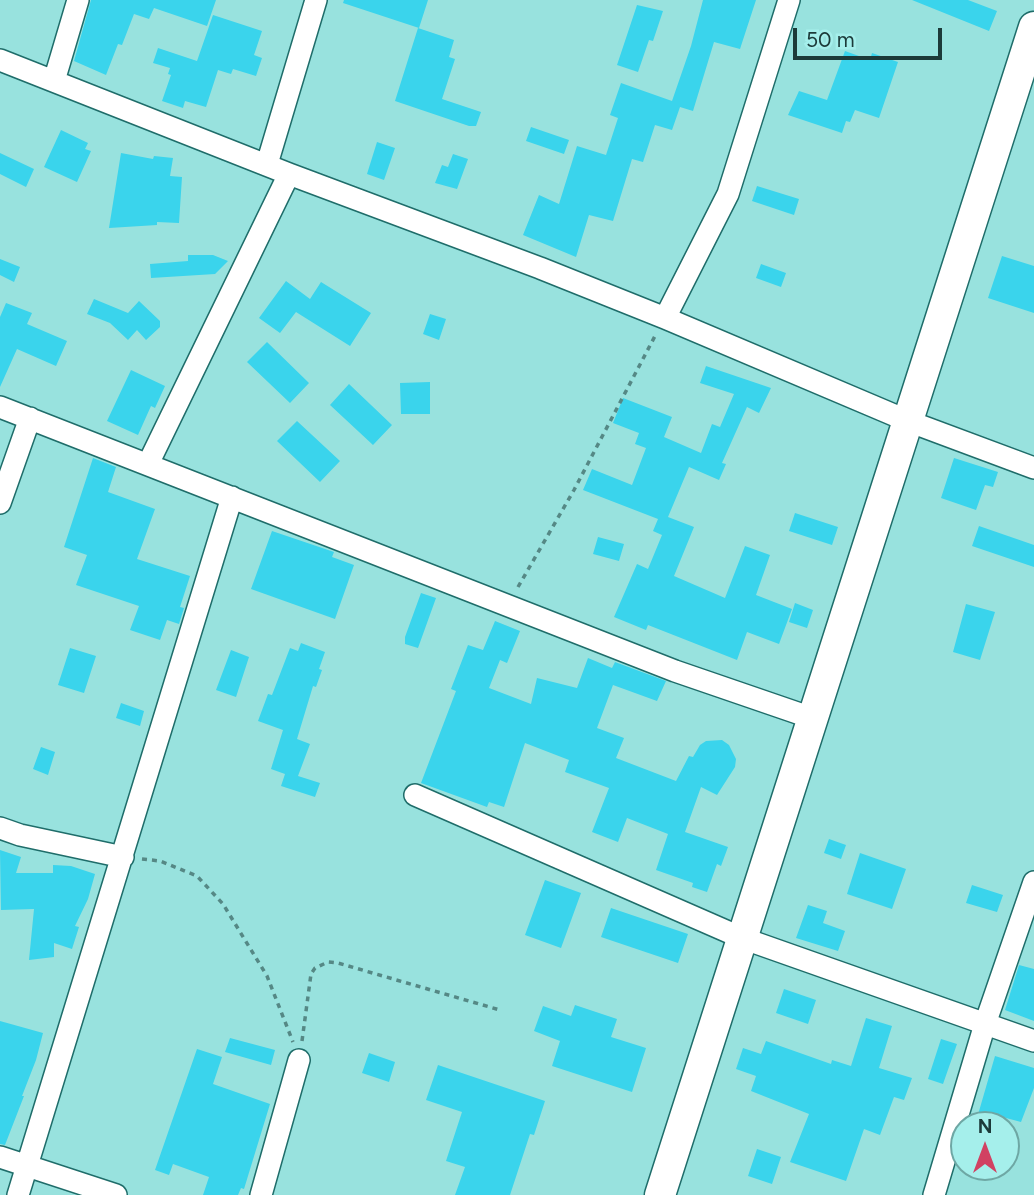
<!DOCTYPE html>
<html>
<head>
<meta charset="utf-8">
<style>
  body { margin:0 }
  #map { position:relative; width:1034px; height:1195px; overflow:hidden; background:#98e2de; font-family:Figtree,sans-serif }
  canvas { display:block }
  .north { position:absolute; left:950px; top:1111px; width:70px; height:70px; box-sizing:border-box; background:#a5efeb; border:2px solid #6ea7a4; border-radius:50%; rotate:0deg; font-size:19px; font-weight:700; line-height:28px; text-align:center; color:#1c3a39 }
  .north::after { content:''; display:block; margin:auto; width:24px; height:32px; background:#d14162; clip-path:polygon(50% 0,100% 100%,50% 72%,0 100%) }
  .scale { position:absolute; left:793px; top:28px; width:149px; height:32px; box-sizing:border-box; border:4px solid #1c3a39; border-top:0; padding-left:9px; font-size:21px; line-height:24px; white-space:nowrap; color:#1c3a39; -webkit-text-stroke:5px #a5efeb; paint-order:stroke }
</style>
</head>
<body>
<div id="map">
<canvas width="1034" height="1195"></canvas>
<div class="north">N</div>
<div class="scale">50 m</div>
</div>
<script>
const context = document.querySelector('canvas').getContext('2d');
context.lineJoin = 'round';
function fill(path, color) { context.fillStyle = color; context.fill(path, 'evenodd'); }
const poly = rows => new Path2D(rows.map(r => 'M' + r).join(''));
function trace(path, color, width, dash) { context.strokeStyle = color; context.lineWidth = width; context.lineCap = dash ? 'butt' : 'round'; context.setLineDash(dash || []); context.stroke(path); }
const building = poly([
  [91,0,216,0,207,26,154,8,149,19,134,14,122,45,118,44,106,75,74,61],
  [344,0,428,0,419,28,343,3],
  [703,0,756,0,740,49,714,42,693,111,680,107,672,130,655,125,643,162,632,159,613,221,589,215,576,257,523,235,539,195,559,204,577,146,606,155,618,118,610,115,621,83,672,101,691,46],
  [912,0,968,0,997,11,989,31],
  [637,5,663,11,653,41,649,40,638,72,617,65],
  [213,15,262,31,254,55,262,58,256,76,233,69,231,74,218,70,206,107,185,101,183,108,162,101,171,75,168,74,170,68,153,63,158,48,197,61],
  [418,28,454,40,449,57,455,59,442,99,481,112,476,126,469,126,395,101],
  [845,51,870,60,872,53,898,62,879,118,855,110,850,122,846,121,842,133,788,115,799,91,827,100],
  [531,127,569,140,564,154,526,141],
  [61,130,88,143,85,149,91,151,77,182,44,167],
  [377,142,395,148,384,180,367,174],
  [0,153,34,169,26,187,0,174],
  [121,153,153,159,154,156,173,158,170,176,182,177,179,223,157,222,157,225,109,228],
  [453,154,468,159,457,189,435,183,442,165,448,167],
  [757,186,799,199,794,215,752,201],
  [188,255,213,255,228,261,215,274,151,278,150,264,188,261],
  [1002,256,1034,266,1034,313,988,298],
  [0,259,20,267,14,282,0,275],
  [761,264,786,273,781,287,756,278],
  [286,281,310,299,321,282,371,313,350,346,296,312,280,333,259,318],
  [94,299,128,313,139,301,160,321,160,327,146,340,137,330,128,340,110,323,87,314],
  [6,303,32,313,27,324,67,341,56,366,17,349,0,387,0,317],
  [430,314,446,319,439,340,423,334],
  [267,342,309,383,290,403,247,362],
  [706,366,771,388,759,413,747,407,722,463,726,464,719,480,689,467,668,517,694,527,674,576,725,598,745,546,770,555,756,595,792,609,779,644,747,632,737,660,648,625,646,630,614,617,637,564,648,569,662,535,653,531,658,519,583,490,592,469,632,485,646,448,635,444,639,433,613,423,623,398,672,417,664,437,701,453,712,424,720,427,734,394,700,383],
  [131,370,165,386,155,408,151,406,138,435,107,421],
  [430,382,430,414,401,414,400,383],
  [349,384,392,425,373,445,330,405],
  [297,421,340,461,320,482,277,441],
  [93,458,116,467,108,492,155,509,137,559,190,576,180,607,184,608,179,624,167,620,160,640,130,630,139,606,76,585,87,555,64,547],
  [954,458,998,472,993,487,985,485,976,510,941,498],
  [795,513,838,527,832,545,789,531],
  [979,526,1034,545,1034,567,972,546],
  [272,531,334,552,332,557,354,565,335,619,251,589],
  [598,537,624,544,619,561,593,554],
  [421,593,436,598,418,648,405,644,405,637],
  [795,603,813,610,807,628,789,622],
  [966,604,995,612,980,660,953,652],
  [495,621,520,631,507,663,500,660,489,688,531,704,537,678,577,688,588,658,612,668,615,662,666,681,657,701,613,685,597,728,624,738,616,758,676,781,689,756,693,757,700,745,706,741,722,740,729,745,736,759,735,767,717,795,701,787,685,832,728,847,721,866,717,864,707,892,692,887,693,883,656,870,668,834,627,818,618,842,592,832,609,788,565,772,569,760,525,743,504,807,489,802,487,807,421,783,456,691,451,689,468,645,483,650],
  [301,643,325,652,319,669,322,670,316,687,313,686,297,739,310,744,298,776,320,783,315,797,281,786,285,774,271,769,283,730,258,721,268,694,272,695,290,648,298,651],
  [70,648,96,656,84,693,58,685],
  [231,650,249,657,236,697,216,690],
  [121,703,144,711,140,726,116,718],
  [41,747,55,752,48,775,33,769],
  [829,839,846,845,841,859,824,853],
  [0,850,21,857,16,873,53,873,53,865,71,866,95,874,88,899,75,926,79,927,72,949,54,943,54,957,29,960,34,909,1,910],
  [860,853,906,869,892,909,847,894],
  [545,880,581,893,561,948,525,935],
  [972,885,1003,895,997,912,966,903],
  [808,905,827,911,823,923,845,931,838,951,796,938],
  [611,908,688,934,678,963,601,937],
  [1019,965,1034,969,1034,1021,1005,1010],
  [784,989,816,1000,808,1024,776,1013],
  [575,1005,617,1019,611,1037,646,1048,632,1092,552,1066,560,1041,534,1031,543,1006,571,1016],
  [866,1018,892,1026,879,1068,912,1078,904,1100,894,1097,880,1135,864,1129,846,1181,790,1162,809,1114,751,1091,756,1076,736,1069,743,1048,761,1054,766,1041,831,1064,832,1060,851,1066],
  [0,1021,43,1033,36,1060,22,1096,24,1096,5,1145,0,1144],
  [230,1038,275,1050,271,1065,225,1052],
  [941,1039,957,1044,943,1084,928,1079],
  [197,1049,222,1057,213,1084,270,1104,244,1189,241,1188,238,1195,203,1195,209,1177,173,1164,169,1175,155,1170],
  [369,1053,395,1062,389,1082,362,1073],
  [995,1056,1034,1068,1034,1088,1021,1122,995,1115,992,1125,975,1125],
  [438,1065,545,1101,534,1135,530,1134,510,1195,455,1195,465,1167,446,1161,462,1112,426,1100],
  [757,1149,781,1157,772,1184,748,1176]
]);
const path = poly([
  [518,587,574,490,655,336],
  [142,859,160,861,197,876,223,904,267,976,293,1042],
  [302,1041,311,974,315,968,328,962,338,963,500,1010]
]);
const street = poly([
  [0,60,289,174,540,268,665,318,908,421,1034,468],
  [54,81,78,0],
  [267,164,316,0],
  [665,318,728,194,789,0],
  [0,407,675,671,812,718],
  [148,464,289,174],
  [0,503,30,418],
  [415,795,742,938,1034,1041],
  [0,828,20,835,123,857],
  [0,1157,116,1195],
  [18,1195,232,497],
  [261,1195,299,1060],
  [934,1195,985,1024,1034,882]
]);
const secondary = poly([
  [660,1195,1034,27]
]);
fill(building, '#3ad4ec');
trace(street, '#1f6d6a', 24);
trace(secondary, '#1f6d6a', 33);
trace(path, '#558885', 3.5, [5, 5]);
trace(street, '#fff', 21);
trace(secondary, '#fff', 30);
</script>
</body>
</html>
